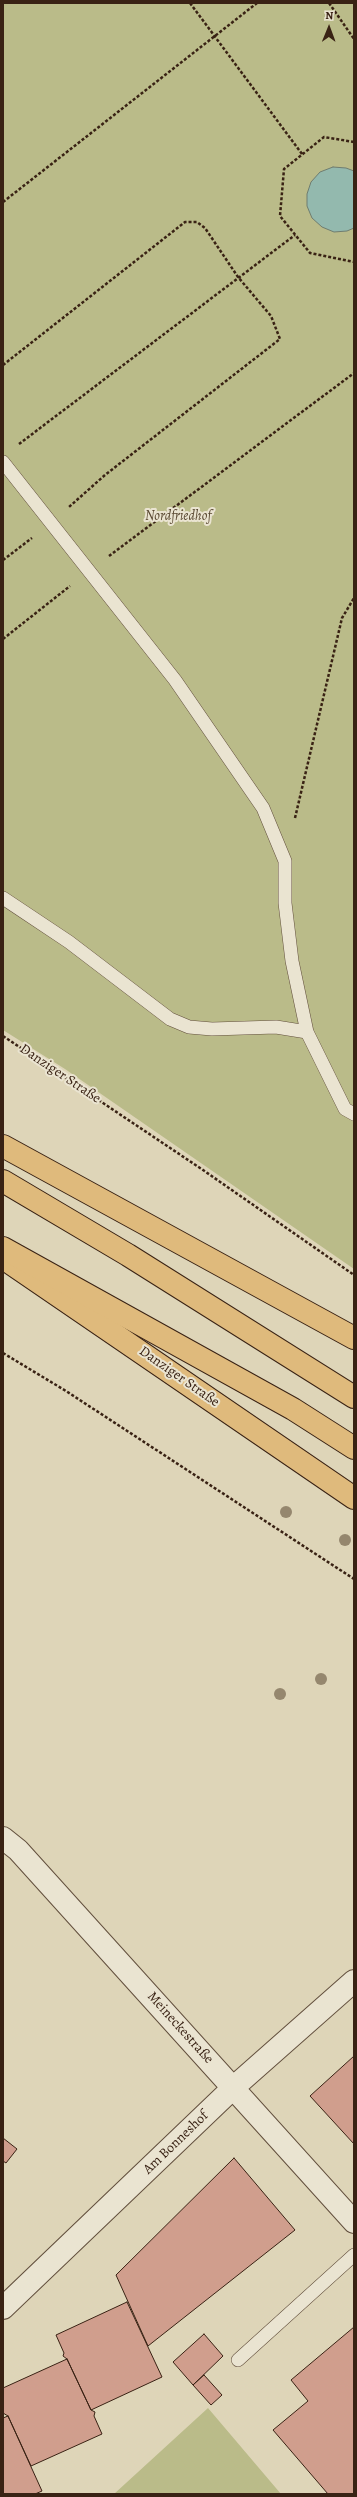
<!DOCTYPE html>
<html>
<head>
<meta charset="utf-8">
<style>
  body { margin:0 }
  #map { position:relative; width:357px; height:2497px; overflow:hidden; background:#ded5b8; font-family:Alegreya,serif }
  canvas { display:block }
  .frame { position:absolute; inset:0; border:4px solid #392214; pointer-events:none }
  .north { position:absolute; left:309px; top:8px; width:40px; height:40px; -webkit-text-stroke:3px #eae4d1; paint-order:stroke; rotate:1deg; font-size:11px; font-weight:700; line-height:16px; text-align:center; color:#392214 }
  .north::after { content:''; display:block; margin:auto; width:14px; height:18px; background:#392214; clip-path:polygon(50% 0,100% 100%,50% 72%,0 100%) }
</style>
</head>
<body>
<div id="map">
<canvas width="357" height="2497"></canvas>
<div class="frame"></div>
<div class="north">N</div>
</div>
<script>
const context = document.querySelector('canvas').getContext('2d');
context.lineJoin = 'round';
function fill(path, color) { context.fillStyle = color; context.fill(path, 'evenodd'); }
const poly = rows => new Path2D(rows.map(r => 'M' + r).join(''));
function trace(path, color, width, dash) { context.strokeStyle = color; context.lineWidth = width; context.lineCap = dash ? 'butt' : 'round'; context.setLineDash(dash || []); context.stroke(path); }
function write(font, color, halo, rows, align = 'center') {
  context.font = font + ' Alegreya,serif'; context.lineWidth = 4; context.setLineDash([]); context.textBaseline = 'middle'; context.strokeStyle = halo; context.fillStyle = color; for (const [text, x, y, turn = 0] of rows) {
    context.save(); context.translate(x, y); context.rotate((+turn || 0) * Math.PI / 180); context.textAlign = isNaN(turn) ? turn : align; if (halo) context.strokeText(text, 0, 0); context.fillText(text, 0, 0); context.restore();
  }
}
const green = poly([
  [3,3,354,3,354,1269,65,1069,3,1030],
  [208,2408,281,2494,114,2494]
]);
const water = poly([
  [333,167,346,168,354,171,354,228,347,231,334,232,322,227,312,218,307,206,307,194,311,182,320,172,333,167]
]);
const building = poly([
  [354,2056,354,2144,310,2096,354,2056],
  [3,2138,17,2149,6,2163,3,2161,3,2138],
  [234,2158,295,2230,148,2346,116,2275,234,2158],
  [127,2302,162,2377,91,2410,67,2359,63,2356,64,2353,56,2335,127,2302],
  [354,2327,354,2494,328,2494,273,2430,308,2401,291,2380,354,2327],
  [204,2334,223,2356,193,2385,173,2362,204,2334],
  [67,2359,91,2410,95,2412,94,2416,102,2434,31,2466,8,2416,3,2413,3,2388,67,2359],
  [204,2375,222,2395,211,2405,193,2385,204,2375],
  [8,2416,42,2491,35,2494,3,2494,3,2418,8,2416]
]);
const path = poly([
  [190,3,302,154],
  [329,3,354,39],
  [354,142,324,137,284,169,280,216,310,253,354,262],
  [3,202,257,3],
  [3,365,185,222,197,222,205,228,238,277,271,316,280,339,105,475,69,507],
  [19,444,295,235],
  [109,556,354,373],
  [3,560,32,538],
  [3,639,70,586],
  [295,818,342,618,354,598],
  [3,1036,203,1170,354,1275],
  [3,1353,66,1391,354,1579]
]);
const lane = poly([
  [3,462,175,680,263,808,285,861,285,903,292,961,307,1032,345,1109,354,1114],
  [3,898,69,942,170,1019,189,1027,212,1029,276,1027,307,1032],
  [238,2360,354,2255]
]);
const street = poly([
  [3,1838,18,1850,354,2222],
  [3,2308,234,2087,354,1981]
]);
const primary = poly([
  [3,1146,354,1338],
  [3,1258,354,1498]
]);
const highway = poly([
  [3,1181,128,1255,354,1397],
  [3,1248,293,1409,354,1448]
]);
const trees = [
  [286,1512],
  [345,1540],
  [321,1679],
  [280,1694]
];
const parkNames = [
  ["Nordfriedhof",178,517]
];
const streetNames = [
  ["Danziger Straße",60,1074,34],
  ["Danziger Straße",179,1377,35],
  ["Meineckestraße",180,2028,48],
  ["Am Bonneshof",176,2143,-44]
];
fill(green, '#babb89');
fill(water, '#93b9ae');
trace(water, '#6f7d70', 1);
fill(building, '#d09e8d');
trace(building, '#392214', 1);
trace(lane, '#624f3d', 14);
trace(street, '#624f3d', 24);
trace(primary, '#392214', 24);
trace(highway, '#392214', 24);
trace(path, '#392214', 2.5, [3, 2]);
trace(lane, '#eae4d1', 13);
trace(street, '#eae4d1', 22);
trace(primary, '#dfba7c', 22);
trace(highway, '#dfba7c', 22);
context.fillStyle = '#95876e';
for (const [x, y] of trees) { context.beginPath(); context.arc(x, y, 6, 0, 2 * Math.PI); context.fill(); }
write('italic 14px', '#594831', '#eae4d1', parkNames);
write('14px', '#392214', '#eae4d1', streetNames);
</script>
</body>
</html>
